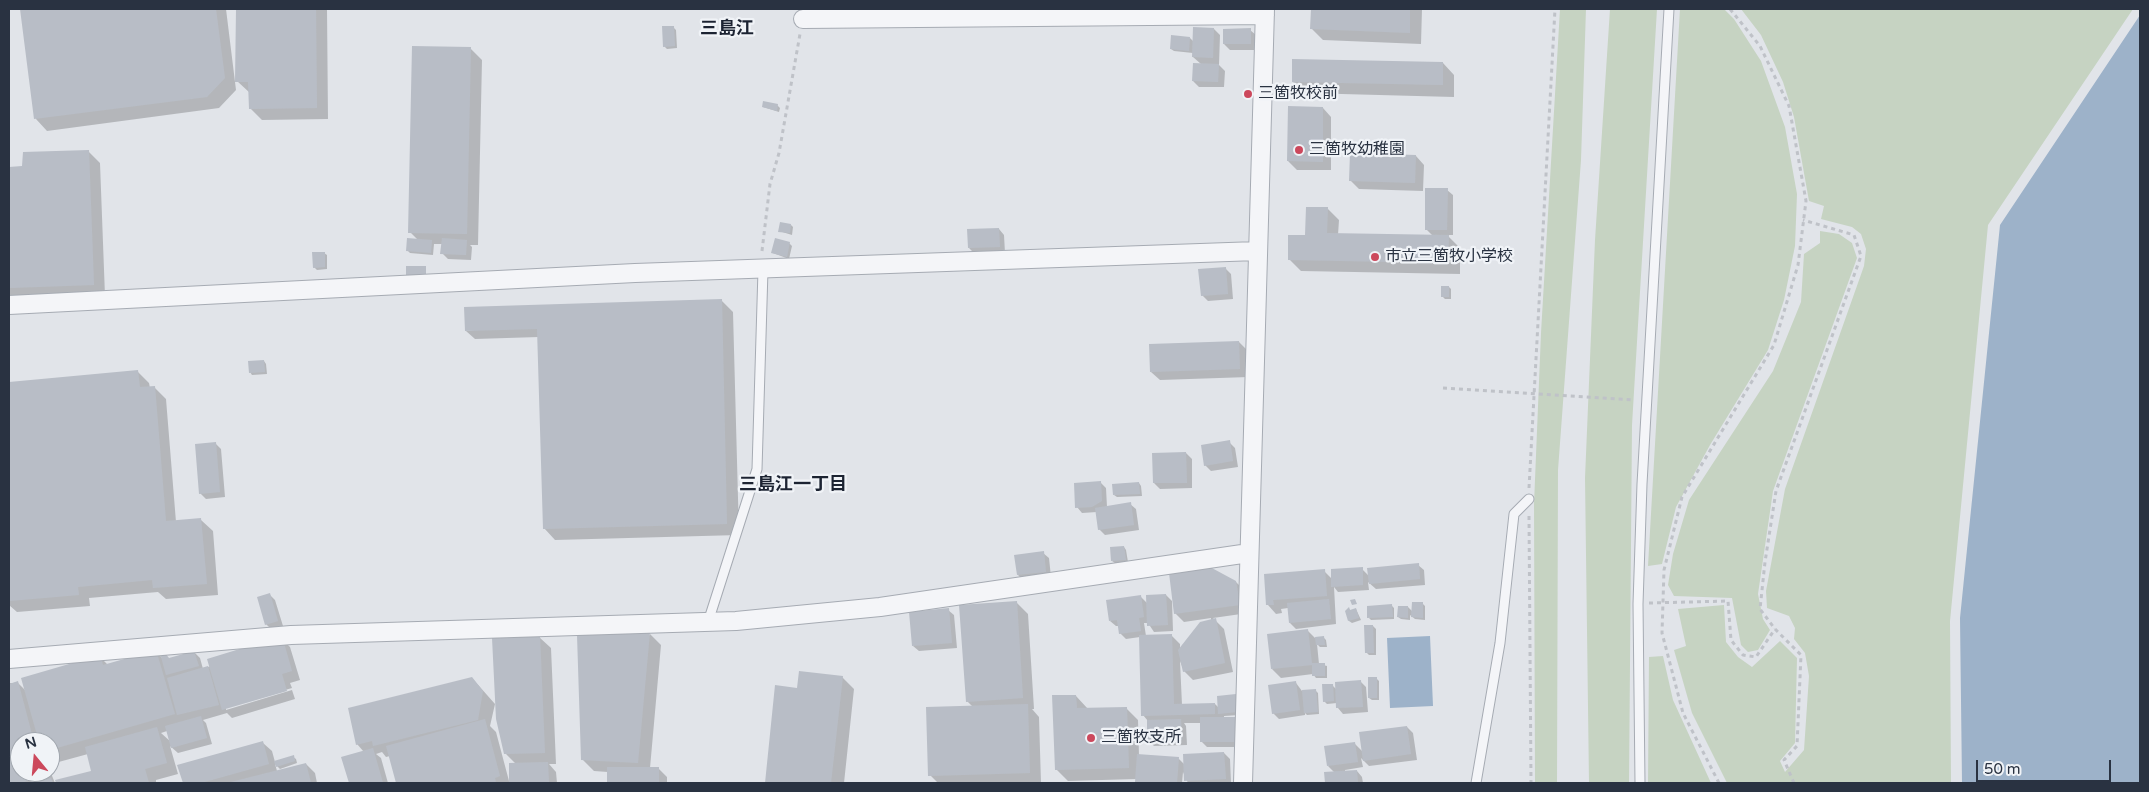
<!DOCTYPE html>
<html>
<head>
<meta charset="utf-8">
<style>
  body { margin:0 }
  #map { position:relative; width:2149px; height:792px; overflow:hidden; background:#e1e4e9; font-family:"Varela Round",sans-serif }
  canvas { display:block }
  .frame { position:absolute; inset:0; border:10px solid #293241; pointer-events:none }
  .north { position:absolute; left:10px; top:732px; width:50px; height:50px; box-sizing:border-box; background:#f0f3f7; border:1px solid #a0a6ae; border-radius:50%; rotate:343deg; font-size:14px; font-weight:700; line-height:20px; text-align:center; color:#293241 }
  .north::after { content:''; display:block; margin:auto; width:18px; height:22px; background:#cc485c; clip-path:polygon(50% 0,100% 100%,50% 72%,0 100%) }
  .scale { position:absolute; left:1976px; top:760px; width:135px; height:22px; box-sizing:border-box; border:2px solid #293241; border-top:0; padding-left:6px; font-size:15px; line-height:18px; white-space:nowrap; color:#293241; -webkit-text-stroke:4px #f0f3f7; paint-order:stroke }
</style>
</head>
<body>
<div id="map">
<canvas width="2149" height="792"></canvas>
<div class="frame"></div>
<div class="north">N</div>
<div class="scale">50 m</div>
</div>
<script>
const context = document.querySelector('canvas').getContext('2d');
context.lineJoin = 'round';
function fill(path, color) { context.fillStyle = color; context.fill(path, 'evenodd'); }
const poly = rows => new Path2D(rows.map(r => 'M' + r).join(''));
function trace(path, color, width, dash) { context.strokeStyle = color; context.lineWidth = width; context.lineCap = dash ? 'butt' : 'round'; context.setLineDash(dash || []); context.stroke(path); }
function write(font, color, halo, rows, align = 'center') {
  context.font = font + ' "Varela Round","Noto Sans JP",sans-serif'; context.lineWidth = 4.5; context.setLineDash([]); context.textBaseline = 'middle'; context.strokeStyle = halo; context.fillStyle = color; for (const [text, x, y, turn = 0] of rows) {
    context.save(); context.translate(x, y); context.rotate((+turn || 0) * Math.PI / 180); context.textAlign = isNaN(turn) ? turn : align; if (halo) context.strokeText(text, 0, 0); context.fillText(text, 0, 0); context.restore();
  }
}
const green = poly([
  [1560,9,1586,9,1581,160,1558,470,1557,783,1535,783,1534,504,1541,333],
  [1610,9,1657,9,1632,425,1629,783,1589,783,1585,478,1595,240],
  [1680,9,1724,9,1734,19,1761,61,1785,127,1797,194,1795,246,1784,300,1768,350,1710,445,1676,507,1662,564,1648,566],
  [1741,9,2133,9,1988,225,1950,621,1951,783,1727,783,1692,713,1674,650,1686,646,1678,609,1724,605,1726,642,1738,657,1752,667,1780,641,1797,658,1795,743,1780,761,1785,772,1804,750,1809,676,1805,653,1794,639,1795,628,1789,616,1767,608,1766,591,1785,489,1864,266,1866,249,1861,234,1852,227,1821,219,1824,206,1809,201,1794,117,1783,82,1761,35],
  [1820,231,1839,234,1852,243,1857,258,1773,491,1758,594,1763,619,1770,630,1758,650,1748,652,1741,645,1732,598,1674,596,1668,585,1673,554,1689,500,1773,371,1801,302,1804,254,1820,243],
  [1663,656,1673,700,1711,783,1648,783,1649,657]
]);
const water = poly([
  [2140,15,2140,783,1962,783,1960,618,2000,225],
  [1430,636,1433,706,1390,708,1387,638]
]);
const shadow = poly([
  [22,9,226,9,236,90,219,108,47,131,36,119],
  [237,9,327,9,328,119,262,120,250,108,250,93,237,81],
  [1313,9,1422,9,1421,44,1323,40,1312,29],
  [673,27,676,30,677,48,667,49,664,46],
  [1214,29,1220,35,1219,65,1225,71,1224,87,1199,87,1193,81,1201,64,1193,57,1193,53,1174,51,1171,49,1190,38,1194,42],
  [1250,30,1256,35,1256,50,1230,50,1224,44],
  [470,48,482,60,478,245,470,245,472,247,471,260,448,259,442,253,442,244,434,244,433,255,410,253,408,251,418,240,410,232],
  [1443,63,1454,75,1454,97,1304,93,1293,82],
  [777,105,780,108,779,112,763,107],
  [1323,108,1331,117,1331,170,1297,170,1288,161],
  [88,151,100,163,105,296,9,300,9,168,23,167],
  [1416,156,1424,165,1423,191,1359,189,1350,180],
  [1447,190,1453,195,1453,235,1447,235,1460,248,1460,274,1301,271,1289,259,1327,208,1339,220,1338,235,1433,236,1426,229],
  [791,225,793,227,792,235,779,231],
  [999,229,1004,235,1005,253,975,254,969,248],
  [789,243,792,246,789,259,773,253],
  [324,253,327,255,327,269,317,270,314,267],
  [1225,268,1231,274,1233,299,1208,301,1202,295],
  [1449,287,1451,289,1451,299,1445,299,1442,296],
  [721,300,733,312,739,535,555,540,544,528,539,337,475,339,466,331],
  [1239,342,1248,351,1249,377,1160,380,1151,372],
  [264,361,266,364,267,374,252,375,250,372],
  [138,372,149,383,150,388,154,387,166,399,176,522,201,520,213,531,218,595,166,599,158,592,89,598,90,606,17,612,9,605,9,383],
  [1229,442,1235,448,1238,467,1211,471,1205,465],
  [215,443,221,449,225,497,206,499,200,493],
  [1186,453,1192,459,1192,488,1160,489,1154,483],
  [1101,483,1106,488,1107,507,1130,504,1136,509,1139,530,1105,535,1099,529,1097,512,1082,513,1077,507],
  [1139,483,1141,486,1142,496,1117,497,1114,495],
  [1124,547,1126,550,1128,562,1115,563,1112,561],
  [1043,553,1049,558,1051,577,1024,581,1018,575,1016,556],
  [1418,565,1424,570,1425,585,1376,589,1368,582,1369,590,1338,592,1334,587,1336,624,1296,629,1290,623,1288,608,1281,609,1282,613,1276,614,1268,605,1265,576,1324,571,1332,579,1362,569,1369,576],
  [1236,582,1245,591,1248,613,1213,618,1224,629,1233,672,1193,680,1184,671,1180,661,1182,705,1215,704,1219,708,1235,695,1238,698,1239,715,1224,716,1224,718,1235,718,1241,724,1241,747,1207,747,1201,741,1201,723,1184,723,1186,726,1187,745,1154,746,1148,740,1148,721,1143,715,1140,637,1126,639,1120,633,1119,626,1116,626,1110,621,1140,596,1147,603,1166,595,1172,601,1173,631,1154,632,1148,623,1144,623,1146,636,1171,635,1180,644,1180,650,1211,621,1211,618,1184,622,1175,613],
  [269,594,275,600,283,626,272,630,266,624],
  [1016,602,1028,614,1034,709,1032,709,1039,717,1041,783,938,783,930,775,973,707,967,701],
  [1422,603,1425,606,1425,620,1415,619,1410,615,1410,620,1401,619,1398,617,1408,607,1413,612],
  [1391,605,1394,608,1394,619,1371,620,1369,618],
  [1349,609,1351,611,1356,609,1361,620,1352,623,1349,621],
  [948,610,954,615,957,648,919,651,913,646],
  [1373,626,1376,629,1376,655,1369,655,1366,652],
  [1307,630,1315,638,1324,638,1326,640,1327,647,1320,647,1317,644,1319,664,1327,666,1327,678,1316,678,1313,674,1281,678,1272,669],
  [650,634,661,645,650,768,658,768,667,777,667,783,609,783,608,772,594,771,582,759],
  [539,637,551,648,556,764,549,764,556,772,557,783,397,783,390,756,386,757,382,752,376,754,381,758,388,783,350,783,343,758,364,752,357,744,472,678,495,704,490,726,496,732,509,781,516,764,506,754],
  [281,638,290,647,300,680,290,683,292,688,226,707,226,710,292,690,295,699,232,718,227,713,203,720,206,723,212,744,178,753,170,746,178,774,156,780,156,783,57,783,57,781,93,771,88,754,55,763,50,758,50,742,20,742,20,772,50,771,55,783,9,783,9,683,18,683,26,691,100,657,108,665,156,651,163,659,169,659,194,652,200,658,203,669],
  [167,731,171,742,161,733],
  [842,677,854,689,844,783,766,783,776,687,798,689],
  [1376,678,1379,681,1379,700,1372,700,1369,698],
  [1360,681,1366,687,1368,712,1343,714,1338,708,1337,703,1327,704,1324,701,1332,685,1336,689],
  [1296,683,1302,691,1315,690,1318,693,1319,714,1307,715,1305,713,1305,715,1279,719,1273,713],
  [1076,696,1088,709,1126,708,1138,720,1139,756,1178,758,1185,765,1224,753,1230,759,1231,783,1188,783,1183,772,1182,783,1138,783,1137,779,1068,781,1056,769],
  [1407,727,1413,733,1417,760,1369,766,1361,758,1363,767,1345,770,1345,772,1357,771,1362,777,1363,783,1326,783,1325,773,1335,773,1328,766,1354,743,1362,751],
  [263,743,272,751,275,762,293,757,296,759,297,763,280,769,275,764,277,771,306,764,315,773,317,783,184,783,179,766]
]);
const building = poly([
  [20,9,216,9,225,78,207,97,34,119],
  [236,9,316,9,317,108,249,109,248,82,235,82],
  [1311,9,1410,9,1410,33,1310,29],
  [662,26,674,26,675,46,663,47],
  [1193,27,1214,28,1213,58,1192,57],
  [1251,28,1251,44,1223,44,1223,29],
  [1171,35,1190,37,1189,51,1170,49],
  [412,46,471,47,467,234,408,233],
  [1292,59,1443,62,1443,85,1292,82],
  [1193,63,1219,64,1218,82,1192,81],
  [763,101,778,104,777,111,762,107],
  [1288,106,1323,107,1323,162,1287,161],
  [89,150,94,285,9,288,9,167,22,166,23,152],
  [1350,153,1416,155,1415,183,1349,181],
  [1425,188,1448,188,1447,230,1425,230],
  [1306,207,1328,207,1327,233,1449,235,1448,263,1288,260,1288,235,1305,235],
  [780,222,791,224,790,233,778,232],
  [999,228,1000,247,968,248,967,229],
  [407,238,432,240,431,253,406,251],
  [442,238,467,240,466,255,440,254],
  [775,238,790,242,787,257,771,253],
  [312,252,325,252,325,267,313,268],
  [406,266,426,266,426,277,406,276],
  [1226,267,1228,294,1201,296,1198,269],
  [1441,286,1449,286,1449,297,1441,297],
  [722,299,727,524,543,529,537,329,465,331,464,307],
  [1239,341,1240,369,1150,372,1149,344],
  [264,360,265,372,249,373,248,361],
  [138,370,140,387,155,386,166,521,201,518,207,584,153,588,152,580,78,587,79,595,9,601,9,382],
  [1230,440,1233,461,1204,466,1201,445],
  [216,442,220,492,199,494,195,444],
  [1186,452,1187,483,1153,483,1152,453],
  [1101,481,1102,501,1092,507,1075,508,1074,483],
  [1139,482,1140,494,1113,495,1112,484],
  [1131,502,1134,525,1098,530,1095,508],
  [1124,546,1126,560,1111,561,1110,547],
  [1044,551,1046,572,1017,575,1014,555],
  [1419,563,1420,579,1369,584,1367,568],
  [1210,567,1236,581,1240,605,1174,614,1169,573],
  [1363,567,1363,585,1331,587,1331,569],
  [1325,569,1327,596,1273,600,1274,605,1266,605,1264,574],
  [270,593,278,621,265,625,257,597],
  [1166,594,1168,625,1147,626,1146,595],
  [1141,595,1144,617,1139,618,1141,631,1119,634,1117,620,1109,621,1106,600],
  [1329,599,1331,619,1289,623,1287,603],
  [1355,599,1357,604,1352,605,1350,600],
  [1017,601,1023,698,966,702,959,605],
  [1412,602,1423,602,1423,618,1411,617],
  [1392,604,1393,617,1367,618,1367,606],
  [1398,606,1408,606,1408,618,1397,617],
  [1349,607,1350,610,1356,608,1359,618,1348,621,1345,611],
  [949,608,952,643,912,646,909,612],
  [1216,618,1225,663,1183,672,1178,650,1200,622],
  [1364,625,1373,625,1374,653,1365,653],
  [1308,629,1312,663,1325,663,1325,676,1312,676,1312,665,1271,669,1267,634],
  [650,632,638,763,581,760,577,635],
  [1172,634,1174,704,1215,703,1215,714,1141,716,1139,635],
  [540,635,545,753,504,754,496,719,492,638],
  [282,636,292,671,282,674,287,691,222,710,207,659],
  [1324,636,1325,645,1316,645,1315,637],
  [156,650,175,714,50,750,50,742,39,742,21,678,100,655,103,665],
  [194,651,199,666,166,675,160,653,165,653,169,658],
  [208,666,219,705,177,715,167,678],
  [799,671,843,676,831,783,765,783,775,685,797,688],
  [472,677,483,691,478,720,373,746,372,741,356,745,348,708],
  [1368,677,1377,677,1377,698,1368,698],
  [1361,680,1363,707,1336,708,1335,682],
  [18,681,34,742,20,742,20,772,42,772,44,777,20,783,9,783,9,684],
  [1296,681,1300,710,1272,714,1268,685],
  [1322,684,1333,684,1334,701,1323,702],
  [1316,689,1318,712,1304,713,1302,690],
  [1236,694,1237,712,1218,714,1217,696],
  [1052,695,1076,695,1077,708,1127,707,1129,768,1055,770],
  [1028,704,1030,773,928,776,926,707],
  [201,716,207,738,171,748,165,726],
  [1200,717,1236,717,1236,742,1200,742],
  [485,719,500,776,495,778,496,783,396,783,386,746],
  [1181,719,1182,740,1147,741,1147,720],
  [1407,726,1411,754,1363,761,1359,732],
  [157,727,167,763,145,769,149,783,56,783,55,780,91,771,85,747],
  [263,741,269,764,201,783,183,783,177,765],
  [1355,742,1358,762,1327,766,1324,746],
  [373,748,383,783,349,783,341,757],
  [1224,752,1226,779,1184,781,1183,754],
  [1137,754,1179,757,1177,783,1135,782],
  [294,755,295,761,276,767,274,761],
  [548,762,549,783,509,783,509,763],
  [306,763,311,783,227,783],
  [607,767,659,767,659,783,607,783],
  [1357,770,1358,783,1325,783,1324,772],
  [51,778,53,783,35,783]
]);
const path = poly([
  [762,251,770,184,779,153,800,34],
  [1443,388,1634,400],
  [1529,488,1555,9],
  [1529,516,1531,783],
  [1649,603,1728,601,1731,640,1743,655,1756,657,1775,629],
  [1719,783,1683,713,1662,633,1664,570,1682,497,1774,345,1798,265,1806,201,1789,106,1760,46,1730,9],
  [1794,783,1784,760,1797,746,1801,655,1775,629,1760,609,1765,562,1776,491,1861,256,1854,235,1803,220]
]);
const lane = poly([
  [708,622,757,469,763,270],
  [1476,783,1500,643,1514,514,1529,499],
  [1640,783,1638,604,1642,484,1669,9]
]);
const street = poly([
  [803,19,1265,15],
  [9,305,635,273,1257,251],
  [9,659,291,635,736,621,880,607,1249,553],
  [1243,783,1265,9]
]);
const markers = [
  [1248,94,5,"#cc485c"],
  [1299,150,5,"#cc485c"],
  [1375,257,5,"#cc485c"],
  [1091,738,5,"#cc485c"]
];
const poiNames = [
  ["三箇牧校前",1258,94],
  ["三箇牧幼稚園",1309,150],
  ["市立三箇牧小学校",1385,257],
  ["三箇牧支所",1101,738]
];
const neighbourhoodNames = [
  ["三島江",727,29],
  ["三島江一丁目",793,485]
];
fill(green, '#c6d3c2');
fill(water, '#9db2c9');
fill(shadow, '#0003');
fill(building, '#b8bdc6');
trace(lane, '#a6abb3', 11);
trace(street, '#a6abb3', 20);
trace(path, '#bfc2c8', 3, [4, 4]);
trace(lane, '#f4f5f8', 9);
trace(street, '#f4f5f8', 18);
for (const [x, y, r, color] of markers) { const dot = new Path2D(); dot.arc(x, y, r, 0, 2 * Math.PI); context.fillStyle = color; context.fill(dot); trace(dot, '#f0f3f7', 2); }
write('16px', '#293241', '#f0f3f7', poiNames, 'left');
write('bold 18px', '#1c2332', '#f0f3f7', neighbourhoodNames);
</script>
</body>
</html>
